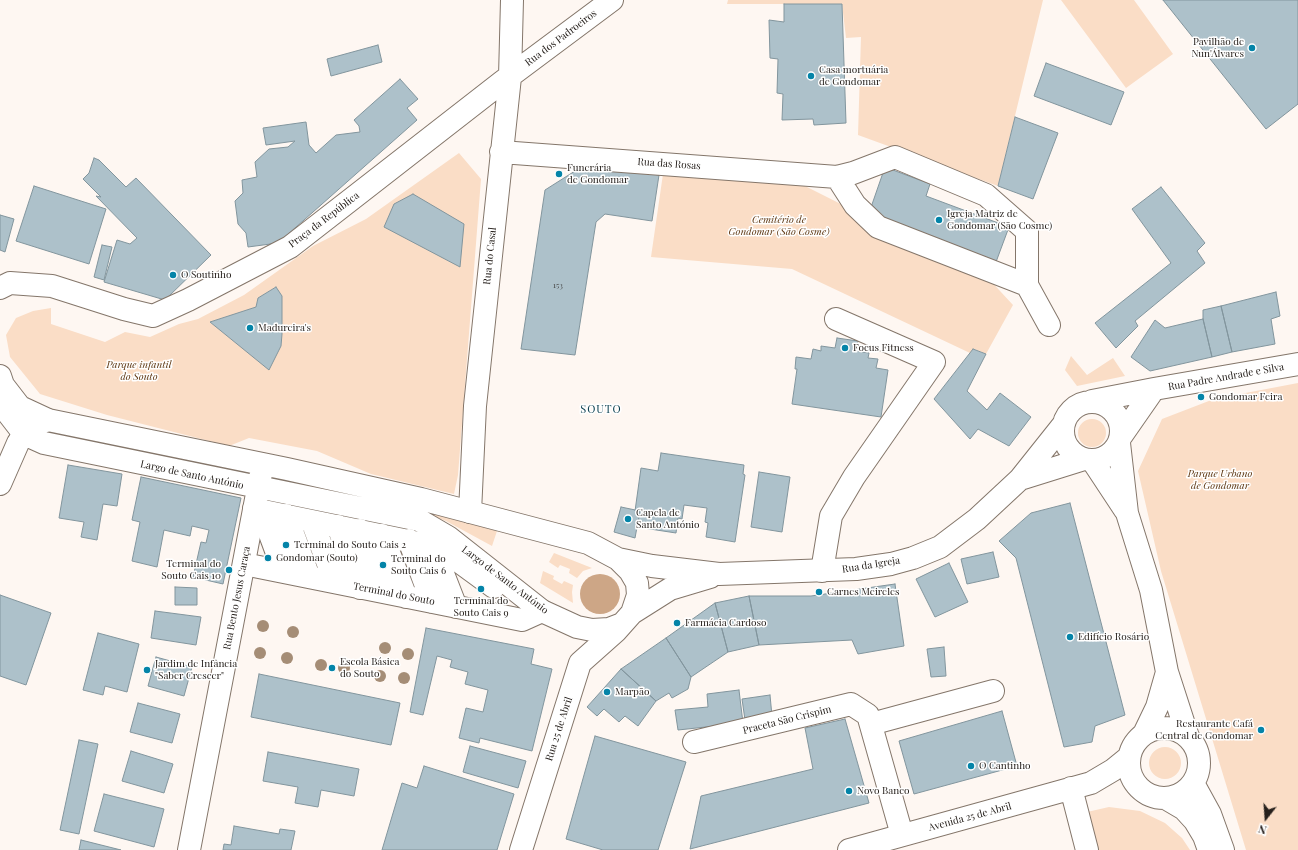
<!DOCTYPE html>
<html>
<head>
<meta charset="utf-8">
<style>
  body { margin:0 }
  #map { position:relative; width:1298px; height:850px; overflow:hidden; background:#fef7f2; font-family:"Playfair Display",serif }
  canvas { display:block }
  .north { position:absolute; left:1246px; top:798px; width:40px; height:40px; -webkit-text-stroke:3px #fff; paint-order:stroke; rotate:197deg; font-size:11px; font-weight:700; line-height:16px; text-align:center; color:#26201c }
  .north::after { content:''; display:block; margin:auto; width:14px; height:18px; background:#26201c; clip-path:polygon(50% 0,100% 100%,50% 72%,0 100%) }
</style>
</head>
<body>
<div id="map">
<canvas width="1298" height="850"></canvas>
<div class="north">N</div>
</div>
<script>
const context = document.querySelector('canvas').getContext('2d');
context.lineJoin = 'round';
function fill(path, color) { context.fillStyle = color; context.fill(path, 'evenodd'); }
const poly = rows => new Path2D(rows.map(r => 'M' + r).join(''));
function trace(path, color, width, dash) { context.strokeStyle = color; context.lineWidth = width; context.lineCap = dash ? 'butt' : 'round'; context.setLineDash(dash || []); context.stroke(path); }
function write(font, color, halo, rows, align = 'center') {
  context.font = font + ' "Playfair Display",serif'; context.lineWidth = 3; context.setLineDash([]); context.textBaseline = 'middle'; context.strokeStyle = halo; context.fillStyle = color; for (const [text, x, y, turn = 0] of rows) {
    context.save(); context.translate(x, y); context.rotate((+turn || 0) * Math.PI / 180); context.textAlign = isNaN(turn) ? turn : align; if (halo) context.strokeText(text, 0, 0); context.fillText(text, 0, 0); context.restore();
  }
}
const green = poly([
  [728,0,1043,0,998,186,858,135,861,37,846,38,842,4,727,4],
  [1061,0,1134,0,1173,54,1126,88],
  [459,153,481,179,458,475,454,494,371,474,317,451,249,438,229,446,107,415,40,394,10,357,6,335,16,318,33,311,51,308,51,324,105,342,125,332,150,337,179,324,198,319,244,295,313,246,366,219],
  [276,287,282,296,282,334,281,346,269,369,210,322,256,307,258,298],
  [663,174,803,185,988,278,1013,305,986,354,974,349,970,353,792,269,651,257],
  [1071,356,1087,375,1113,358,1125,376,1077,386,1065,370],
  [1298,383,1298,850,1246,850,1161,571,1138,471,1162,419,1214,399],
  '1078 433a14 14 0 1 1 28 0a14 14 0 1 1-28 0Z',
  [46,428,243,469,242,473,45,432],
  [285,478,413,505,497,531,492,546,446,521,412,508,285,483],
  [554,553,592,568,583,571,577,578,569,573,570,569,560,565,558,568,549,562],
  [543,571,554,576,553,579,562,584,564,581,573,585,572,592,573,603,540,583],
  '1149 763a16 16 0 1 1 32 0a16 16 0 1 1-32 0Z',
  [1109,807,1140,811,1165,823,1182,838,1190,850,1098,850,1087,812]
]);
const water = poly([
  '580 594a20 20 0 1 1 40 0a20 20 0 1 1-40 0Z'
]);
const building = poly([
  [1163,0,1298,0,1298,104,1266,129,1163,0],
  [784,4,842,4,846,123,814,125,813,119,782,120,783,94,777,93,778,59,770,58,769,20,784,22,784,4],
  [378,45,382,62,331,76,327,59,378,45],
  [1046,63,1124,92,1111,125,1034,96,1046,63],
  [400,79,418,99,407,108,417,120,278,243,248,247,246,233,238,224,235,201,243,193,242,180,257,177,255,162,269,149,288,147,295,141,266,145,263,128,306,122,309,145,316,153,336,135,360,132,359,126,354,120,400,79],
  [1015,117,1058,133,1033,199,998,186,1015,117],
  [94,158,99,160,126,187,136,178,211,255,165,300,104,282,117,240,130,244,137,238,96,196,101,197,83,179,89,173,94,158],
  [586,164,659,175,652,221,605,214,596,222,575,355,521,349,545,190,586,164],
  [885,167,930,184,926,196,1009,227,996,262,912,232,913,229,869,213,885,167],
  [34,186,106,209,89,264,16,241,34,186],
  [1161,187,1205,243,1197,251,1205,263,1135,321,1138,326,1116,348,1095,323,1171,263,1132,209,1161,187],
  [413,194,464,224,460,267,384,227,394,204,413,194],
  [0,215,14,219,5,252,0,250,0,215],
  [102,245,112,247,104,280,94,277,102,245],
  [276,287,282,296,282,334,281,346,269,370,210,322,256,307,258,298,276,287],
  [1276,292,1280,316,1271,319,1275,344,1232,352,1221,306,1276,292],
  [1221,306,1232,352,1212,357,1203,319,1203,310,1221,306],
  [1203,319,1212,357,1150,371,1131,357,1155,320,1165,328,1203,319],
  [837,338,858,341,856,351,869,353,868,358,878,359,876,368,888,370,881,417,792,404,797,369,795,369,796,357,811,359,813,349,821,351,821,346,835,348,837,338],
  [973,349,986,354,967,391,987,410,1000,393,1031,417,1009,446,978,429,970,439,934,399,973,349],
  [661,453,744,465,743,474,745,475,735,542,706,537,708,523,705,522,707,508,684,505,682,519,678,518,676,533,637,527,640,511,635,511,641,468,658,471,661,453],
  [68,465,122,474,117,506,103,504,97,540,81,537,84,522,59,518,68,465],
  [759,472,790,477,782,532,751,527,759,472],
  [141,477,241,498,223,584,193,577,201,542,206,543,209,530,192,526,190,536,164,530,157,567,132,561,140,522,132,520,141,477],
  [1070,503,1125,715,1095,726,1092,742,1064,747,1016,558,999,541,1031,513,1070,503],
  [621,507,640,511,635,538,614,532,621,507],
  [993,552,999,577,967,584,961,559,993,552],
  [949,563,968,602,935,617,916,579,949,563],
  [895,584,904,646,858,654,852,640,759,645,749,596,811,596,895,584],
  [175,587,197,588,197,605,175,605,175,587],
  [0,595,51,613,26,685,0,676,0,595],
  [749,596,759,645,728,652,715,603,749,596],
  [715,603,728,652,691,677,666,638,715,603],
  [155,611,201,617,196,645,151,638,155,611],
  [426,628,534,649,531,664,552,669,532,751,480,738,479,743,459,738,466,708,483,712,488,690,465,684,468,672,450,667,452,660,437,656,423,715,410,712,426,628],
  [98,633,139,644,127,692,105,686,103,695,83,690,98,633],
  [666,638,691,677,688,689,672,698,669,693,656,701,621,669,666,638],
  [944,647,946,676,931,677,927,649,944,647],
  [156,657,192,667,184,696,148,686,156,657],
  [621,669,656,701,638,726,625,716,619,722,604,709,597,716,587,707,621,669],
  [259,674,400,703,391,745,251,717,259,674],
  [739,690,743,723,678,730,675,710,708,707,707,694,739,690],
  [770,695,772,716,745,720,742,699,770,695],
  [138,703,180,714,172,743,130,732,138,703],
  [1002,711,1017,766,914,794,899,741,1002,711],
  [845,719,869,803,690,849,701,796,813,769,805,728,845,719],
  [595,736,686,762,658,850,603,850,566,839,595,736],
  [79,740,98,744,79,834,60,830,79,740],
  [470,746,526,761,518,788,463,772,470,746],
  [131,751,173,764,164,793,122,781,131,751],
  [268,752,359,769,354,796,321,790,318,807,295,803,298,787,263,781,268,752],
  [424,766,514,794,497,850,382,850,402,783,417,788,424,766],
  [104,794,164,809,154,847,94,831,104,794],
  [234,826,279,834,280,829,295,831,291,850,223,850,224,844,231,845,234,826],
  [81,840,121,850,79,850,81,840]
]);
const minor = poly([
  [501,152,837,177,853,173,895,157,986,195,1027,231,1027,285,1049,325],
  [837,177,855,205,878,227,1027,285],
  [0,288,10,283,52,286,124,309,153,316,188,300,290,247,502,82,612,0],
  [1119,443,1127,513,1151,590,1167,672,1188,737],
  [1092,460,1125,510],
  [0,484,18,443,24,434,35,425,48,420],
  [254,509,418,543,453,557,494,587],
  [261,510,284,572],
  [470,512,475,406,510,77,512,0],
  [286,515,309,577],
  [312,521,335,582],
  [338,526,360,588],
  [360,530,384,592],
  [382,535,406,597],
  [409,540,432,602],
  [433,548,456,607],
  [244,564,522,620,542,611],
  [822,571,831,516,854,477,934,362,836,319],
  [871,724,993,691],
  '1129 763a35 35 0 1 1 70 0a35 35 0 1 1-70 0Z',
  [1144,734,1157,707,1167,672],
  [694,742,851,704,868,715,902,835],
  [1193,783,1210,814,1223,850],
  [1071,788,1087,850],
  [1167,799,1184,809,1195,821,1204,836,1209,850],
  [849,850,1091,783,1113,770,1129,757]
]);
const major = poly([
  [0,376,3,385,20,407,48,420,287,469,421,499,588,543,618,559,630,571,637,583,638,595,632,613,616,631,580,663,521,850],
  [1092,401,1154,389,1298,364],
  '1063 431a29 29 0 1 1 58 0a29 29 0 1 1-58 0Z',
  [0,403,24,434,44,443,419,520,448,537,542,611,577,627,592,630,609,629,622,624],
  [1122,435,1154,389],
  [1020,479,1084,459],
  [618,559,652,566,719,574,856,569,891,564,913,558,940,547,977,519,1020,479,1063,425],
  [632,613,670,589,710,577],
  [189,850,261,473]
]);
const trees = [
  [263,626],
  [293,632],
  [385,648],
  [260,653],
  [408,654],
  [287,658],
  [321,665],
  [344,668],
  [380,676],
  [404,678]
];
const markers = [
  [1252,48,4,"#0484a8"],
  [811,76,4,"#0484a8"],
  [559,174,4,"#0484a8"],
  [939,220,4,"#0484a8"],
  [173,275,4,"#0484a8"],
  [250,328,4,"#0484a8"],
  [845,348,4,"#0484a8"],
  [1201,397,4,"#0484a8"],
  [628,519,4,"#0484a8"],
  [286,545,4,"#0484a8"],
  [268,558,4,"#0484a8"],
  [383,565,4,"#0484a8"],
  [229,570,4,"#0484a8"],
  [481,589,4,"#0484a8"],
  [819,592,4,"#0484a8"],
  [677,623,4,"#0484a8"],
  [1070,637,4,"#0484a8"],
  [332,668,4,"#0484a8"],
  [147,670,4,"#0484a8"],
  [607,692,4,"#0484a8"],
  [1261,730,4,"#0484a8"],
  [971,766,4,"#0484a8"],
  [849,791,4,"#0484a8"]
];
const numberNames = [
  ["153",558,285]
];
const streetNames = [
  ["Rua dos Padroeiros",561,38,-37],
  ["Rua das Rosas",669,164,4],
  ["Praça da República",324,220,-37],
  ["Rua do Casal",490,256,-84],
  ["Rua Padre Andrade e Silva",1226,377,-10],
  ["Largo de Santo António",192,475,12],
  ["Rua da Igreja",871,565,-9],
  ["Largo de Santo António",505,580,37],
  ["Terminal do Souto",394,594,11],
  ["Rua Bento Jesus Caraça",237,598,-79],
  ["Praceta São Crispim",787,720,-14],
  ["Rua 25 de Abril",559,729,-72],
  ["Avenida 25 de Abril",970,817,-15]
];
const poiNames = [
  ["Pavilhão de",1244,42,"right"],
  ["Nun'Álvares",1244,54,"right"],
  ["Casa mortuária",819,70],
  ["de Gondomar",819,82],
  ["Funerária",567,168],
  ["de Gondomar",567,180],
  ["Igreja Matriz de",947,214],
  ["Gondomar (São Cosme)",947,226],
  ["O Soutinho",181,275],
  ["Madureira's",258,328],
  ["Focus Fitness",853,348],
  ["Gondomar Feira",1209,397],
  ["Capela de",636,513],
  ["Santo António",636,525],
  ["Terminal do Souto Cais 2",294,545],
  ["Gondomar (Souto)",276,558],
  ["Terminal do",391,559],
  ["Souto Cais 6",391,571],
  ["Terminal do",221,564,"right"],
  ["Souto Cais 10",221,576,"right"],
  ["Carnes Meireles",827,592],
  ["Terminal do",481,601,"center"],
  ["Souto Cais 9",481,613,"center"],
  ["Farmácia Cardoso",685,623],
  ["Edifício Rosário",1078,637],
  ["Escola Básica",340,662],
  ["do Souto",340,674],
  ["Jardim de Infância",155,664],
  ["\"Saber Crescer\"",155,676],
  ["Marpão",615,692],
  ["Restaurante Cafá",1253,724,"right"],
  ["Central de Gondomar",1253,736,"right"],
  ["O Cantinho",979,766],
  ["Novo Banco",857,791]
];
const parkNames = [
  ["Cemitério de",779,220],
  ["Gondomar (São Cosme)",779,232],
  ["Parque infantil",139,365],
  ["do Souto",139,377],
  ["Parque Urbano",1220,474],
  ["de Gondomar",1220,486]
];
const neighbourhoodNames = [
  ["SOUTO",601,410]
];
fill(green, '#faddc6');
fill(water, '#cda686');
fill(building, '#adc1ca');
trace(building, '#82959d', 1);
trace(minor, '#84766a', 24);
trace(major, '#84766a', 24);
trace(minor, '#fff', 22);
trace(major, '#fff', 22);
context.fillStyle = '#a58d76';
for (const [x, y] of trees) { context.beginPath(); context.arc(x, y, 6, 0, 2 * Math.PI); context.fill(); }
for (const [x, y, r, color] of markers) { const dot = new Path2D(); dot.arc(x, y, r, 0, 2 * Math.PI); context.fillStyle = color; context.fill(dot); trace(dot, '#fff', 1.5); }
write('8px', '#484848', null, numberNames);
write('10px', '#26201c', '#fff', streetNames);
write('10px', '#26201c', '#fff', poiNames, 'left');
write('italic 10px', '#5d3611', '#fff', parkNames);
context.letterSpacing = '1px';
write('11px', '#043b4c', '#fff', neighbourhoodNames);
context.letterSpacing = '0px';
</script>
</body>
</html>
